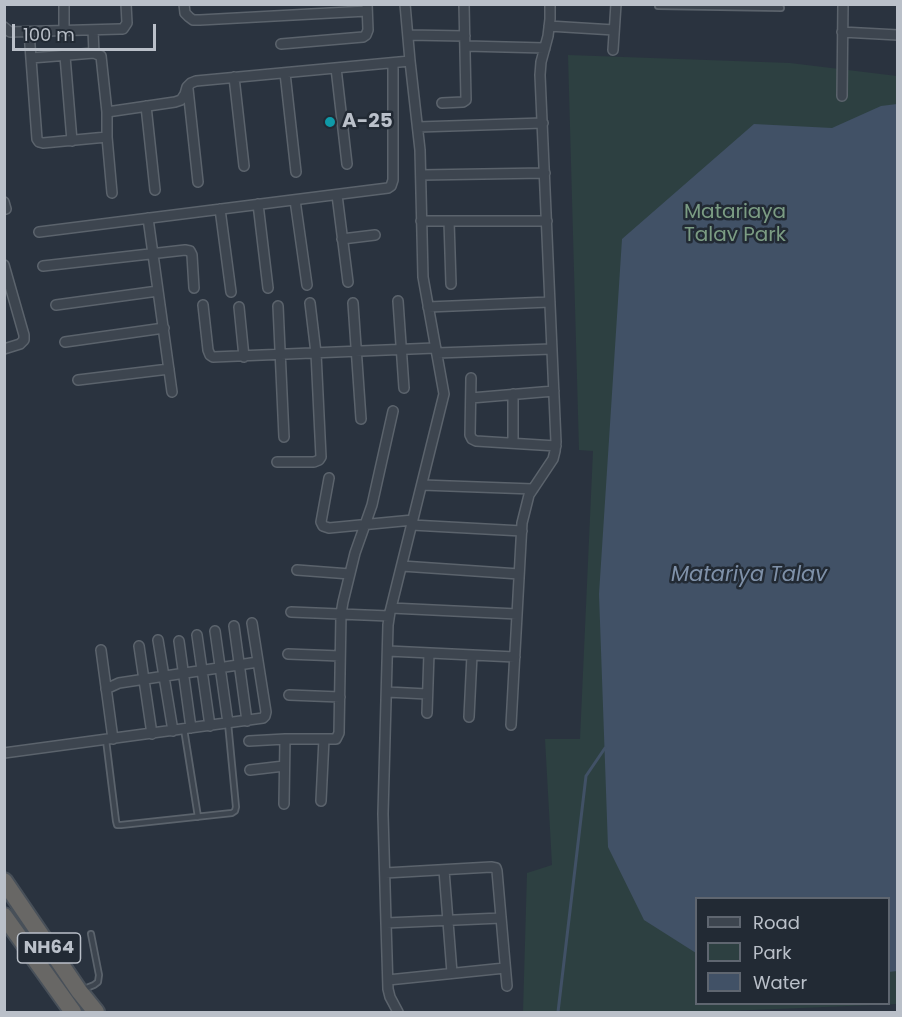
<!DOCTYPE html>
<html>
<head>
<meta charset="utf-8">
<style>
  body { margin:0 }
  #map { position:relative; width:902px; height:1017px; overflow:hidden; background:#2a333f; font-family:Poppins,sans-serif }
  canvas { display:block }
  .frame { position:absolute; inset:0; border:6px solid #bac0c9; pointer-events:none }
  .legend { position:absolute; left:695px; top:897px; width:195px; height:108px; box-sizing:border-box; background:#222a34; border:2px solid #5f6670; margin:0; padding:8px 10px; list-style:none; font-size:18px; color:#bac0c9 }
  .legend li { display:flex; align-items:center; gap:12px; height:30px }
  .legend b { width:30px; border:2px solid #5f6670 }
  .scale { position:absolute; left:12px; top:24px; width:144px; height:27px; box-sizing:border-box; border:3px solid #bac0c9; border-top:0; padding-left:8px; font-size:18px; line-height:21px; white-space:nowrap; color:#bac0c9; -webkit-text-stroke:4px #222a34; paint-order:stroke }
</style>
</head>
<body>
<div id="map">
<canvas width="902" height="1017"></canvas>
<div class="frame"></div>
<ul class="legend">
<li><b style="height:8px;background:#3d454f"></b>Road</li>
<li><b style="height:16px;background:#2d4041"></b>Park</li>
<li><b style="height:16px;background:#415166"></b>Water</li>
</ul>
<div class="scale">100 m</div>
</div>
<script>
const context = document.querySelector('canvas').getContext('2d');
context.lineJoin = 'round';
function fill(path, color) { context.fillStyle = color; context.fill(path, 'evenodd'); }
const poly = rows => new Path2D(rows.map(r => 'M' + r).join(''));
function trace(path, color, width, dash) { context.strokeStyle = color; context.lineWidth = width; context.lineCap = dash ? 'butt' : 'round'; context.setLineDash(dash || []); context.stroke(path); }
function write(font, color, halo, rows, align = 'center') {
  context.font = font + ' Poppins,sans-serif'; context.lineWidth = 5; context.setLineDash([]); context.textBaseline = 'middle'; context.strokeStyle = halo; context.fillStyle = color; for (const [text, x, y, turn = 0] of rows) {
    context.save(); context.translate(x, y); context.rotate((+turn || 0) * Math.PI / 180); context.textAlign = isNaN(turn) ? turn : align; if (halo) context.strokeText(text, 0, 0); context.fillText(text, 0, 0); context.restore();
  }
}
const green = poly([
  [568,55,790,63,897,76,897,1004,705,1012,523,1012,527,873,552,865,545,739,580,739,593,451,579,450],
  [696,898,888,898,888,1004,696,1004]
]);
const water = poly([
  [897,104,897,971,889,972,888,898,696,898,696,953,644,920,608,847,599,594,622,239,754,124,832,128,881,106]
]);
const stream = poly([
  [558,1012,586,776,605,748]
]);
const service = poly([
  [658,6,781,8],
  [184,729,198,817],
  [106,740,116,821,117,825,121,825,232,813,235,811,236,807,228,723],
  [84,989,94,985,98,982,99,975,91,934]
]);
const minor = poly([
  [64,4,64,31],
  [184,4,185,13,189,17,193,20,200,20,367,11],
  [549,26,614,30],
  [4,27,10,32,120,29,123,29,127,23,126,4],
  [93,30,94,53],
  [29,32,37,139,39,142,43,143,107,137],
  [842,32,898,35],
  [408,35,465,36],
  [281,44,363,37,366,35,368,30,367,4],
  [466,46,545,48],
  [613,50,616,4],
  [65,56,72,141],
  [31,58,94,53,101,56,107,112,107,137,112,193],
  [336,68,347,164],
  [285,73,296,172],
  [234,77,244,166],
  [188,89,198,182],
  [842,96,843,4],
  [442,103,463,102,466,100,464,4],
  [146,106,155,190],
  [107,112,175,102,181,100,185,94,187,87,191,83,196,81,410,61],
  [418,127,543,123],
  [421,175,545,173],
  [337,195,348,282],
  [295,200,307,285],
  [4,202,6,209],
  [258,204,268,288],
  [220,209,231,292],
  [148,218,172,392],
  [421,221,547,221],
  [449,221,451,284],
  [39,232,388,188,391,186,393,180,393,63],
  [342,239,375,235],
  [4,265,24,335,24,340,20,344,4,349],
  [43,266,185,250,190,251,192,255,194,288],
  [398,301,404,388],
  [353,303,361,419],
  [56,305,158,291],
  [203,305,208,350,210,355,213,357,435,348],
  [278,306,284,437],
  [239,307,244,357],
  [428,307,550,302],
  [65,342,164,328],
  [437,353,552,349],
  [471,378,470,435,472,439,476,441,556,446],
  [78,380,169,369],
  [471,398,554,391],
  [513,443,513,394],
  [277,462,314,462,319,460,321,457,316,353,310,303],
  [329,478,321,522,323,526,329,528,413,520],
  [422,485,533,489],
  [412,525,522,531],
  [402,566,519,574],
  [297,570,350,574],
  [391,608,517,614],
  [291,612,389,616],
  [234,626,247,721],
  [215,631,228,723],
  [197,635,210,726],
  [158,640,173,731],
  [179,641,191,728],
  [139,646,152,734],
  [101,650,113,739],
  [388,651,515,657],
  [288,654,340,656],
  [106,689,119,683,258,662],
  [387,692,427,694],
  [289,695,340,697],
  [427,713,429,653],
  [469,717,472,655],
  [511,725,522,523,529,495,553,459,555,451,556,442,540,75,541,62,548,36,550,19,550,4],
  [249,741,285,739,336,739,339,733,341,614,343,602,355,553,372,505,393,411],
  [4,753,263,718,265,716,266,712,252,623],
  [250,770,284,766],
  [321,801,324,739],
  [284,804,285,739],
  [444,870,452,973],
  [385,873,491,867,496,868,497,871,507,986],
  [386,923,501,918],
  [388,980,505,968],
  [398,1012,390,997,388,989,386,923,383,814,388,625,390,612,444,394,423,277,420,150,410,61,405,4]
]);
const trunk = poly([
  [4,881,79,991,96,1012],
  [4,916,73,1012]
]);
const markers = [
  [330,122,6,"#0f9aa8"]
];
const shields = [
  [49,948,63]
];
const shieldNames = [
  ["NH64",49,948]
];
const poiNames = [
  ["A-25",342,122]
];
const parkNames = [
  ["Matariaya",735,213],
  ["Talav Park",735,236]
];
const waterNames = [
  ["Matariya Talav",749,576]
];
fill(green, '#2d4041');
fill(water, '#415166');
trace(stream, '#415166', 3);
trace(service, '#5b636c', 8);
trace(minor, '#5b636c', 12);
trace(trunk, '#485059', 20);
trace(service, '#3d454f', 4.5);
trace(minor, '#3d454f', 9);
trace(trunk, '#686765', 16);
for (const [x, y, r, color] of markers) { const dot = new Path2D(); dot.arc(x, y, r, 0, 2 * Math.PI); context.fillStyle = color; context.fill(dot); trace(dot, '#222a34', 2); }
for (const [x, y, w] of shields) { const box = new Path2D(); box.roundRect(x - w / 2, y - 15, w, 30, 4.5); context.fillStyle = '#222a34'; context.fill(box); trace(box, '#bac0c9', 1.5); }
write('bold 18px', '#bac0c9', null, shieldNames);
write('bold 20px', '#bac0c9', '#222a34', poiNames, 'left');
write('20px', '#7b9c83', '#222a34', parkNames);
write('italic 21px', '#7f91a9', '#222a34', waterNames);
</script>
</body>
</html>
